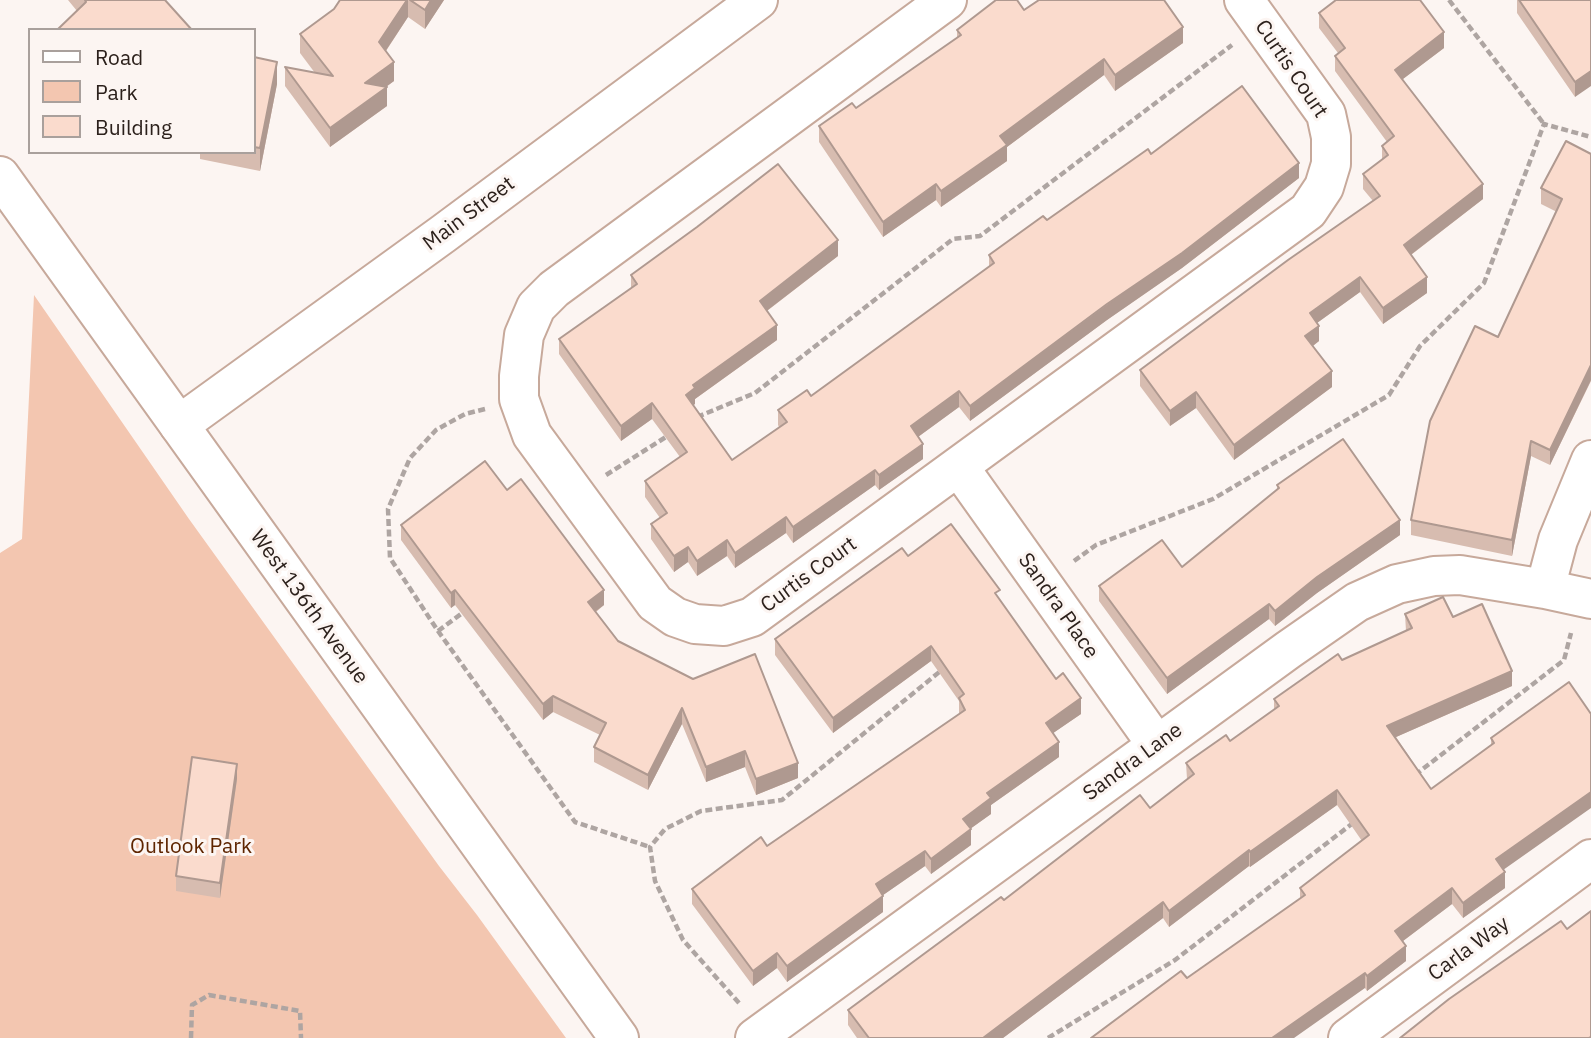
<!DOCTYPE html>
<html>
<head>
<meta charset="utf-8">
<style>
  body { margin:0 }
  #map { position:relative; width:1591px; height:1038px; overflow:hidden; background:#fcf5f2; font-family:"IBM Plex Sans",sans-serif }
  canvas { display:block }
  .legend { position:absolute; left:28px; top:28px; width:228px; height:126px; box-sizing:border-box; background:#fcf5f2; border:2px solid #a9a09c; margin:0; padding:9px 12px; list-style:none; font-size:21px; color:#2c211c }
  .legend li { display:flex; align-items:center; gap:14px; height:35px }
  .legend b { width:35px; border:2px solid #a9a09c }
</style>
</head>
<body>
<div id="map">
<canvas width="1591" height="1038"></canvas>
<ul class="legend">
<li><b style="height:9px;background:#fff"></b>Road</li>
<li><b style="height:19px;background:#f3c6b0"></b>Park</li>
<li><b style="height:19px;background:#fadbcd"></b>Building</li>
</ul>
</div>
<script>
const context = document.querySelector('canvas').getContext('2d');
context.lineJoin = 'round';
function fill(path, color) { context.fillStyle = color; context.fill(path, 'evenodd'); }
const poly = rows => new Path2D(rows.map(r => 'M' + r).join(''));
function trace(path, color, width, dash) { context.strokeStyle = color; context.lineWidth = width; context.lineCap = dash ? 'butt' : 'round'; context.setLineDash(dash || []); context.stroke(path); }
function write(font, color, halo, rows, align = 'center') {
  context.font = font + ' "IBM Plex Sans",sans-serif'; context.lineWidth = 6; context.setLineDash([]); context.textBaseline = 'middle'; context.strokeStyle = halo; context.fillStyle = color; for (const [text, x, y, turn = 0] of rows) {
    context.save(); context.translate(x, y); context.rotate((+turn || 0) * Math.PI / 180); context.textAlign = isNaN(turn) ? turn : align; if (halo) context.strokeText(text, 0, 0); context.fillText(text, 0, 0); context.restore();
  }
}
const green = poly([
  [34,295,189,519,439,866,477,915,566,1038,0,1038,0,553,22,539]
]);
const path = poly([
  [1449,0,1544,124],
  [485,409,465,414,436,430,410,458,388,509,390,558,438,631,575,822,650,847],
  [697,417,755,393,953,239,980,236,1232,45],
  [606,475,669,435],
  [1074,561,1096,545,1213,499,1389,395,1420,346,1484,283,1544,124,1591,137],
  [438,631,465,611],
  [1415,775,1564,660,1571,633],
  [739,1003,683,940,655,881,650,847,665,829,701,811,782,800,943,669],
  [191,1038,192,1005,209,995,300,1011,301,1038],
  [1048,1038,1175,960,1353,823]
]);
const minor = poly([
  [947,0,554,289,536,307,524,335,519,376,519,399,532,435,655,603,675,617,695,624,724,626,752,617,1308,211,1324,187,1331,164,1331,137,1326,114,1244,0],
  [179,425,619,1038],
  [959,467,1157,745],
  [1545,589,1558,540,1591,460],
  [755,1038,1288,650,1357,602,1397,584,1434,576,1460,575,1545,589,1591,599],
  [1348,1038,1591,859]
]);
const major = poly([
  [0,176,179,425,443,234,758,0]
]);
const wall = poly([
  [68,0,165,0,77,11],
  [340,0,444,0,425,29,408,17,386,51,394,81,386,87,387,106,330,147,285,86,285,67,315,73,300,53,300,34,334,9],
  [1517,0,1591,0,1575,97,1517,13],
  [1024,10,1183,43,1115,91,1104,75,1007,147,1007,161,941,207,936,200,883,237,819,142,819,126,856,108,957,38,957,30],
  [1319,13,1444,48,1403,79,1483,199,1411,255,1427,293,1383,324,1360,292,1317,323,1319,341,1313,346,1332,387,1234,460,1196,408,1170,426,1140,386,1140,370,1373,201,1363,189,1363,174,1382,160,1382,146,1387,142,1335,71,1335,56,1338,53,1319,28],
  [254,57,277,84,260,171,200,159,200,152,254,152],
  [1151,154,1299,178,1182,268,1107,320,970,421,959,407,918,437,923,459,879,490,875,485,793,543,786,533,735,568,727,556,697,576,688,562,674,572,651,539,651,524,660,518,645,497,645,481,680,457,652,419,621,441,559,354,559,339,631,288,631,275,838,256,767,311,777,340,695,399,695,404,693,405,732,460,779,427,778,425,778,410,811,396,989,267,989,255,1047,220],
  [1591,154,1591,381,1550,465,1531,456,1512,556,1411,535,1411,520,1557,212,1541,204,1541,188],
  [1277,485,1400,535,1317,593,1275,626,1269,619,1167,694,1099,601,1099,586,1182,567,1277,490],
  [507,490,604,605,596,612,618,641,798,778,756,795,745,767,706,782,682,724,648,790,594,762,594,747,600,735,553,712,543,720,455,605,451,608,401,540,401,525],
  [908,556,1000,600,1081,714,1053,733,1059,757,991,805,991,814,970,829,971,845,931,874,925,866,883,895,883,912,787,982,777,968,753,986,692,904,692,889,767,846,959,714,959,701,931,661,833,733,775,655,775,639],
  [1405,614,1453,617,1512,686,1396,737,1431,789,1491,745,1491,738,1569,682,1503,870,1505,888,1463,918,1452,904,1403,941,1406,961,1367,991,1365,988,1187,978,1300,899,1300,888,1362,841,1337,805,1250,867,1249,866,1169,927,1163,918,1003,1038,857,1038,848,1025,848,1010,1004,900,1150,808,1187,779,1186,763,1230,741,1274,709,1274,699,1342,660,1406,631],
  [237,779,220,898,176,891,176,876]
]);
const shadedWall = poly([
  [407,0,408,0,408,17,379,61,379,42],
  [431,0,444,0,425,29,425,10],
  [1183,27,1183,43,1115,91,1115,75],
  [1444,32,1444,48,1395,85,1395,70],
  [1104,59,1104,75,1007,147,1007,161,941,207,941,191,1000,136],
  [277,62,277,84,260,171,260,148],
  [394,62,394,81,365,102,365,83],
  [1591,71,1591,86,1575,97,1575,82],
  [387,87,387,106,330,147,330,128],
  [1299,163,1299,178,1182,268,1107,320,970,421,970,406],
  [936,184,936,200,883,237,883,222],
  [1483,184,1483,199,1404,260,1404,245],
  [838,240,838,256,760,316,760,301],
  [1360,277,1360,292,1310,328,1310,313],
  [1427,277,1427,293,1383,324,1383,308],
  [777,325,777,340,695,399,695,404,686,410,686,395,693,385],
  [1319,326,1319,341,1305,352,1305,336],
  [1591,365,1591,380,1550,465,1550,450],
  [1332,371,1332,387,1234,460,1234,445],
  [959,391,959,407,911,442,911,426],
  [1196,392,1196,408,1170,426,1170,411],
  [652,403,652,419,621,441,621,426],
  [1531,441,1531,456,1512,556,1512,540],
  [923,444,923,459,879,490,879,475],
  [875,470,875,485,793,543,793,527],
  [786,517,786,533,735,568,735,553],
  [1400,520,1400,535,1317,593,1275,626,1275,611,1317,577],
  [727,540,727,556,697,576,697,561],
  [688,547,688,562,674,572,674,556],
  [455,590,455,605,451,608,451,593],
  [604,590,604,605,588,617,588,602],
  [1269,604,1269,619,1167,694,1167,678],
  [931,646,931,661,833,733,833,718],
  [1512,671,1512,686,1387,741,1387,726],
  [553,696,553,712,543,720,543,704],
  [1081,698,1081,714,1046,738,1046,723],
  [682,708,682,724,648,790,648,775],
  [1059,742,1059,757,991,805,991,814,963,834,963,819,987,793],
  [745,751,745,767,706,782,706,767],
  [798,763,798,778,756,795,756,779],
  [237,764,237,779,220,898,220,883],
  [1337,790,1337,805,1250,867,1250,852],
  [1591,792,1591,808,1496,875,1496,859],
  [971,829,971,845,931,874,931,859],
  [1249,850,1249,866,1169,927,1169,911],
  [925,851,925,866,876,900,876,884],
  [1505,872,1505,888,1463,918,1463,903],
  [1452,888,1452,904,1395,947,1395,931],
  [883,896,883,912,787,982,787,966],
  [1163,902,1163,918,1003,1038,983,1038],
  [1406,946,1406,961,1367,991,1367,976],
  [777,953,777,968,753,986,753,971],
  [1365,973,1365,988,1294,1038,1272,1038]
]);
const building = poly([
  [85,0,165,0,192,30,57,30,86,2,85,0],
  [340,0,407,0,379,42,394,62,365,83,387,87,330,128,285,67,333,76,300,34,334,9,340,0],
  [410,0,431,0,425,10,410,0],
  [996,0,1017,0,1024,10,1039,0,1164,0,1183,27,1115,75,1104,59,1000,136,1007,145,941,191,936,184,883,222,819,126,852,103,856,108,961,35,957,30,996,0],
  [1336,0,1420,0,1444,32,1395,70,1483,184,1404,245,1427,277,1383,308,1360,277,1310,313,1319,326,1305,336,1332,371,1234,445,1196,392,1170,411,1140,370,1288,260,1380,196,1363,174,1388,155,1382,146,1394,136,1335,56,1345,48,1319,13,1336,0],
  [1519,0,1591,0,1591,71,1575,82,1519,0],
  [254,57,277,62,260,148,254,147,254,57],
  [1242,86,1299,163,1182,253,1107,304,970,406,959,391,911,426,923,444,879,475,875,470,793,527,786,517,735,553,727,540,697,561,688,547,674,556,651,524,667,513,645,481,687,452,652,403,621,426,559,339,637,284,631,275,697,227,778,164,838,240,760,301,777,325,693,385,695,388,686,395,732,460,787,422,778,410,807,390,811,396,994,263,989,255,1043,216,1047,220,1148,149,1151,154,1242,86],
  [1566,141,1591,154,1591,365,1550,450,1531,441,1512,540,1411,520,1430,421,1475,326,1498,337,1562,199,1541,188,1566,141],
  [1343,439,1400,520,1317,577,1275,611,1269,604,1167,678,1099,586,1162,540,1182,567,1279,488,1277,485,1343,439],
  [485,461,507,490,521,479,604,590,588,602,618,641,693,679,755,654,798,763,756,779,745,751,706,767,682,708,648,775,594,747,606,723,553,696,543,704,455,590,451,593,401,525,485,461],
  [951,524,1000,590,995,593,1056,679,1063,673,1081,698,1046,723,1059,742,987,793,991,798,963,819,971,829,931,859,925,851,876,884,883,896,787,966,777,953,753,971,692,889,761,837,767,846,965,710,959,698,964,694,931,646,833,718,775,639,902,548,908,556,951,524],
  [1443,597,1453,617,1482,604,1512,671,1387,726,1431,789,1494,743,1491,738,1569,682,1591,714,1591,792,1496,859,1505,872,1463,903,1452,888,1395,931,1406,946,1367,976,1365,973,1272,1038,1091,1038,1181,971,1187,978,1305,895,1300,888,1369,835,1337,790,1250,852,1249,850,1169,911,1163,902,983,1038,869,1038,848,1010,1001,897,1004,900,1140,795,1150,808,1194,774,1186,763,1226,735,1230,741,1279,706,1274,699,1338,654,1342,660,1412,628,1405,614,1443,597],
  [192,757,237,764,220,883,176,876,192,757],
  [1591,911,1591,1037,1589,1038,1400,1038,1449,999,1561,921,1567,929,1591,911]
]);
const streetNames = [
  ["Curtis Court",1291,69,56],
  ["Main Street",469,214,-37],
  ["Curtis Court",809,575,-36],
  ["Sandra Place",1058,606,55],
  ["West 136th Avenue",309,607,54],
  ["Sandra Lane",1133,762,-36],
  ["Carla Way",1469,949,-36]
];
const parkNames = [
  ["Outlook Park",191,847]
];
fill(green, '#f3c6b0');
trace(minor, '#c7a99b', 42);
trace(major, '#c7a99b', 42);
trace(path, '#aea5a2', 4.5, [7, 3.5]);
trace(minor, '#fff', 38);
trace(major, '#fff', 38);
fill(wall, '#d7bcb0');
fill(shadedWall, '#af9990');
fill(building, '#fadbcd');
trace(building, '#af9990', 2);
write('21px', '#2c211c', '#fcf5f2', streetNames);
write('21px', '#5e2500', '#fcf5f2', parkNames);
</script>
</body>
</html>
